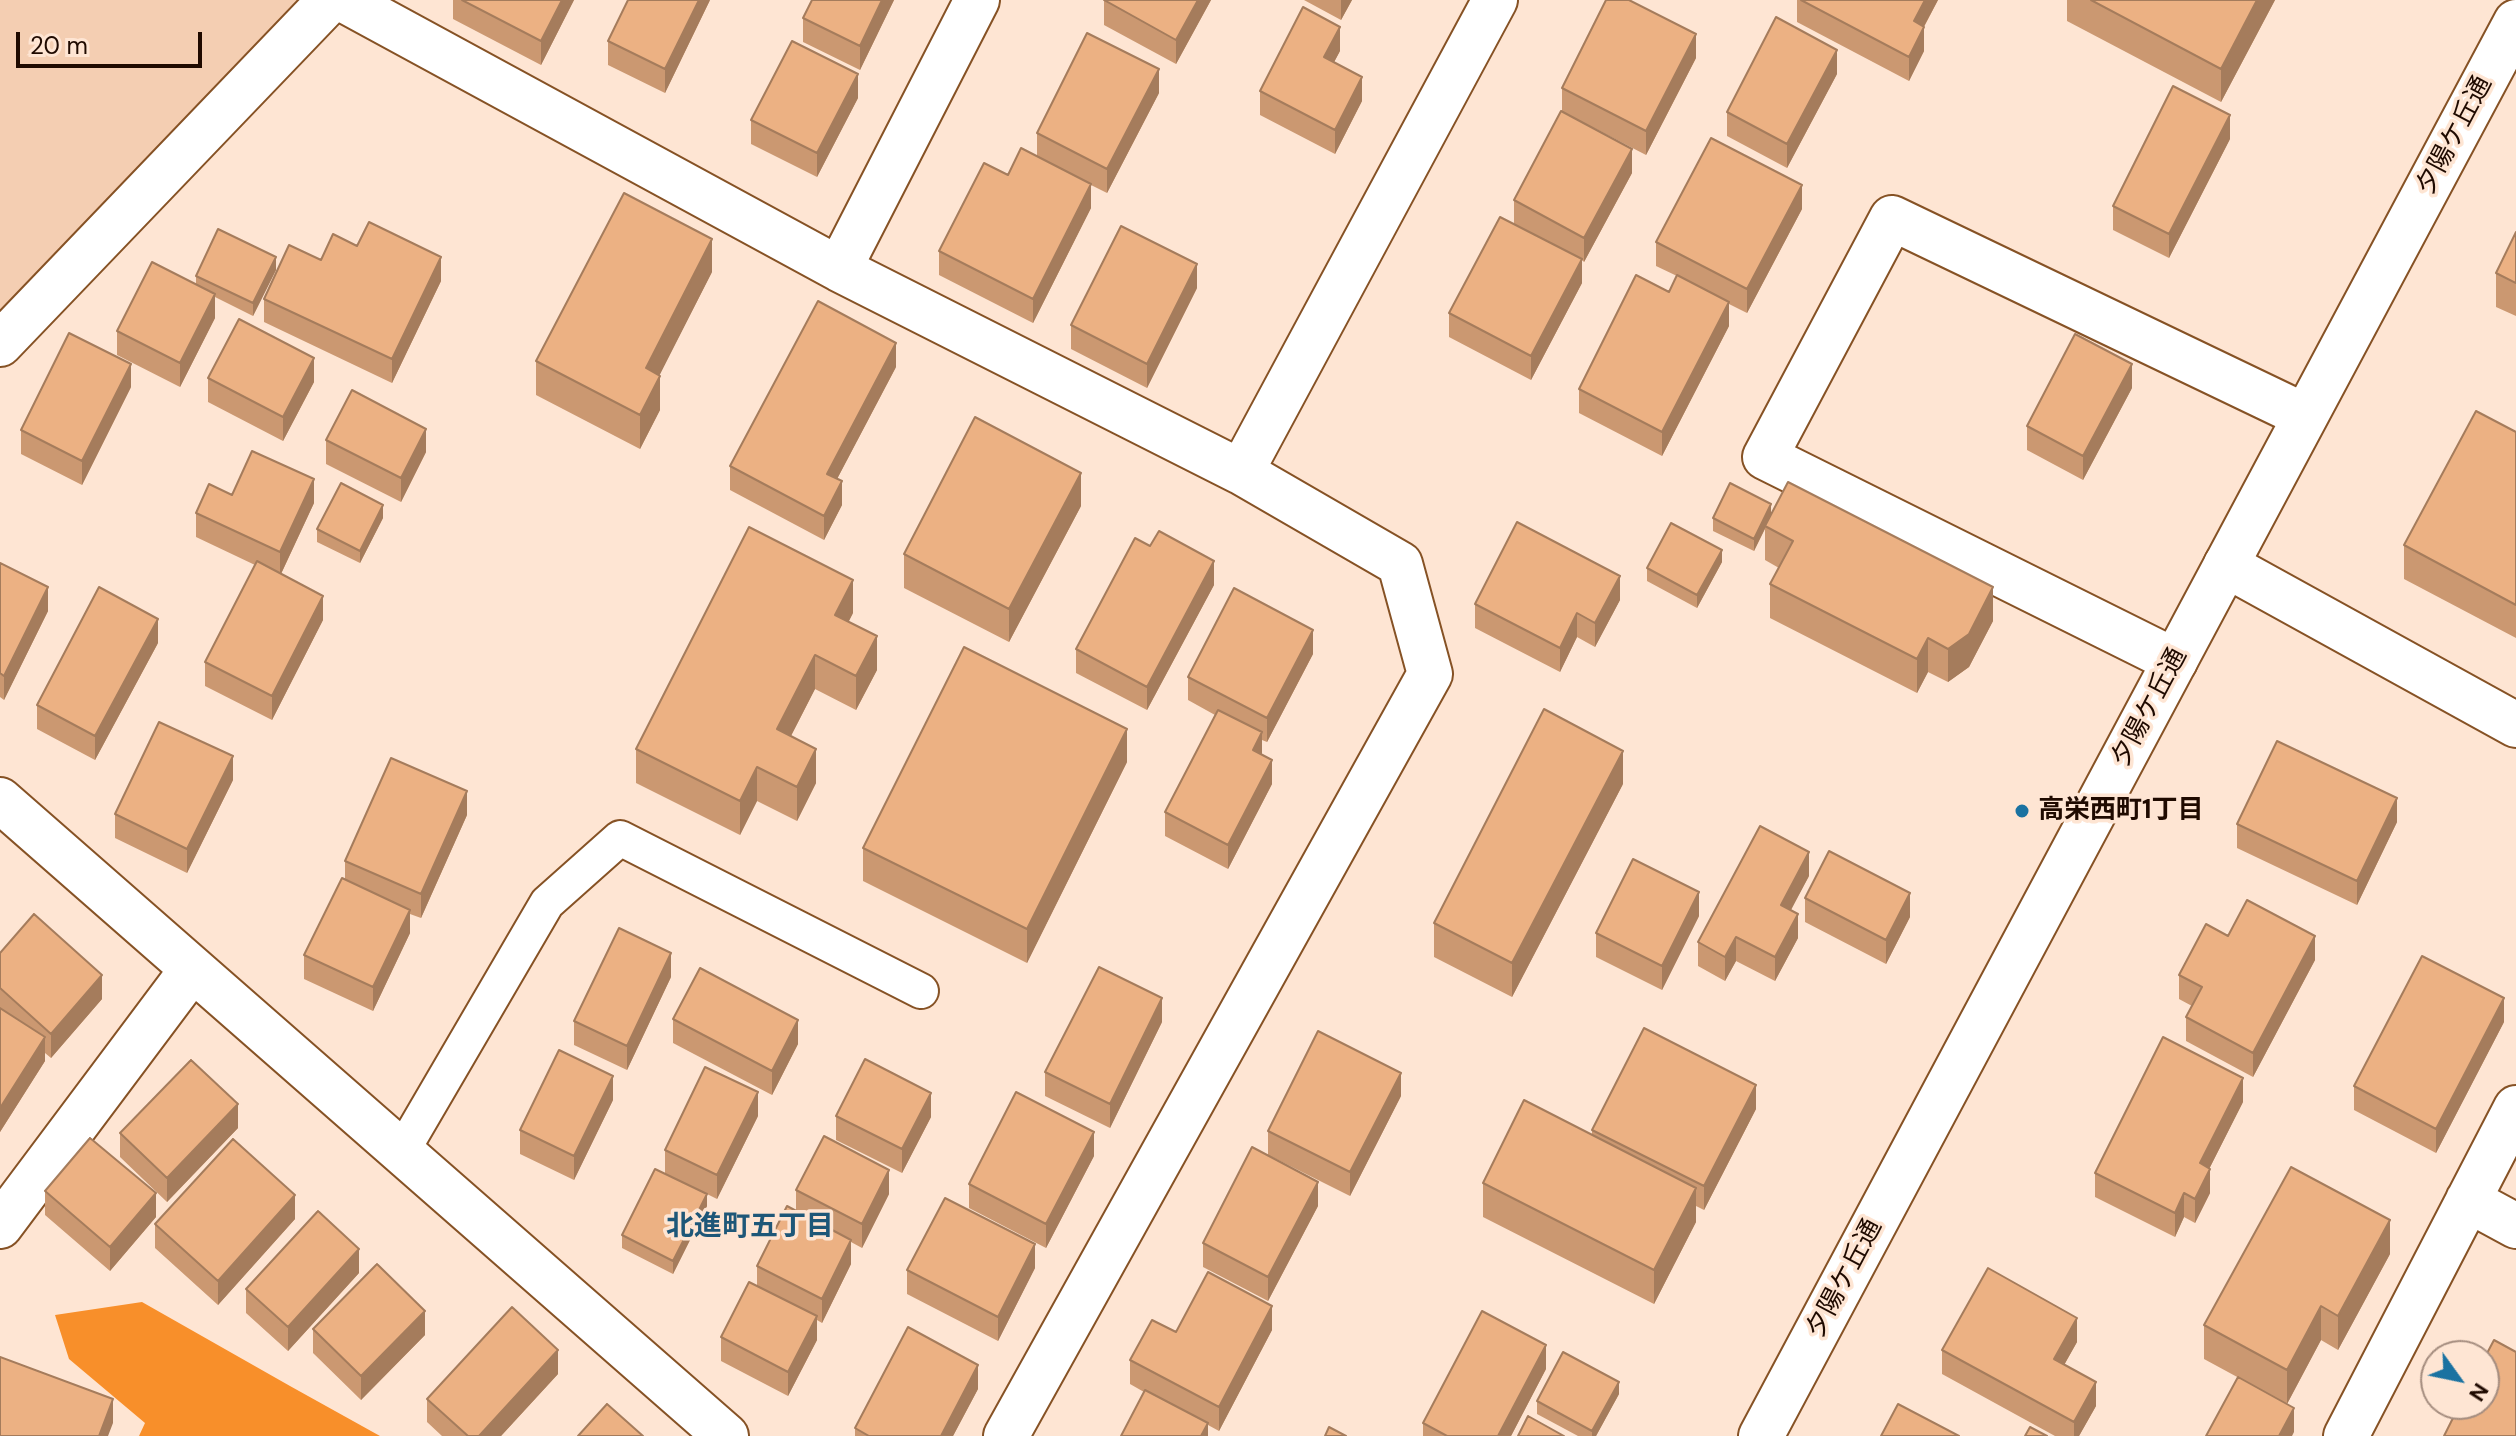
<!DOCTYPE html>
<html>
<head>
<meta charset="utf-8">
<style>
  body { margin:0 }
  #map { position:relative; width:2516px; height:1436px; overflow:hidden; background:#fee5d3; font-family:"DM Sans",sans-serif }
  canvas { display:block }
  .north { position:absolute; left:2420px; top:1340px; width:80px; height:80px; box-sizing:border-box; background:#fee5d3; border:2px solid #a58d7f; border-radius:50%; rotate:123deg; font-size:22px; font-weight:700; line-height:32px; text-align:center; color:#1f0a00 }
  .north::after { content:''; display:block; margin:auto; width:28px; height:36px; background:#1a72a1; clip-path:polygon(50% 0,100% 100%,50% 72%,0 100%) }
  .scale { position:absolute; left:16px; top:32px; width:186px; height:36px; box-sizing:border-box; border:4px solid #1f0a00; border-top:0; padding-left:10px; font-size:24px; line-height:28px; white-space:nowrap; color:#1f0a00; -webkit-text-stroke:6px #fee5d3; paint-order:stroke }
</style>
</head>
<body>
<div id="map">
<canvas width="2516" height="1436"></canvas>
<div class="north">N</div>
<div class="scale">20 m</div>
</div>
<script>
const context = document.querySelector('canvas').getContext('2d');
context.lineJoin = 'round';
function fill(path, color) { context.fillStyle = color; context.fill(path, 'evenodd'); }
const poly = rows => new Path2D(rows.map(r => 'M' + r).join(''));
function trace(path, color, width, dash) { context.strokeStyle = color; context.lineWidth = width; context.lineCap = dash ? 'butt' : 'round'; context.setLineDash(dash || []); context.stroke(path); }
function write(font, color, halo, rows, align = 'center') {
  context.font = font + ' "DM Sans","Noto Sans JP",sans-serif'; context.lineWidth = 7; context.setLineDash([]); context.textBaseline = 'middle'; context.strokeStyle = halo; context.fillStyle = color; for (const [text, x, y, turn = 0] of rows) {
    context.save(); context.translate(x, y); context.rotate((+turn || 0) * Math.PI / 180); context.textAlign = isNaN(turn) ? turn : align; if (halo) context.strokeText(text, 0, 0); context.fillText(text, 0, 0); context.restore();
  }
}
const green = poly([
  [0,0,330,0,0,344]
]);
const forest = poly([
  [142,1302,290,1386,380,1436,139,1436,145,1423,69,1359,55,1315]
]);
const service = poly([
  [401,1153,547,903,620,838,921,991]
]);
const minor = poly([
  [344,0,839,269,1241,472,1400,564,1430,674,1006,1436],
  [839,269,977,0],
  [0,344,330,0],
  [1241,472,1495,0],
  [2226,565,2516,725],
  [2175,661,1765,457,1892,218,2305,416],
  [0,800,726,1436],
  [2468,1200,2516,1226],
  [0,1226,191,971],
  [2346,1436,2516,1108]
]);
const tertiary = poly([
  [1761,1436,2516,22]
]);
const wall = poly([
  [453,0,574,0,541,65,453,19],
  [710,0,665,93,608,65,608,41],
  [812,0,894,0,860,70,803,42,803,18],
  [1104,0,1211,0,1176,64,1104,25],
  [1304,0,1352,0,1341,20],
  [1797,0,1938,0,1924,27,1924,51,1909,81,1797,22],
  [2067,0,2275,0,2221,102,2067,21],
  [1340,51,1334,62,1362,101,1335,154,1260,115,1260,91],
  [1696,58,1646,155,1594,128,1632,173,1584,262,1582,260,1582,283,1531,380,1449,337,1449,313,1514,224,1514,200,1562,111,1562,88],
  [1837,74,1787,168,1727,136,1727,112],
  [1159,93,1107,193,1091,185,1091,208,1033,323,939,275,939,251,1008,175,1037,157,1037,133],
  [858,98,817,177,751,144,751,120],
  [2230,139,2169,258,2113,230,2113,206],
  [1802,209,1747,313,1729,304,1729,326,1662,456,1579,413,1579,389,1669,292,1677,276,1656,266,1656,242],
  [2516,232,2516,316,2496,307,2496,273],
  [357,246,441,281,392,383,264,322,264,299,321,260],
  [276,270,253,316,215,297,215,318,180,387,117,355,117,331,196,285,196,276],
  [712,272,659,375,660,410,640,449,536,395,536,361],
  [1197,288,1147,388,1071,349,1071,325],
  [896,367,837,479,842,505,824,540,730,490,730,466],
  [208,378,314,382,283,441,208,402],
  [131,387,82,485,21,454,21,430],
  [2132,388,2083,480,2027,450,2027,426],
  [2516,432,2516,638,2404,579,2404,545],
  [326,440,426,452,401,502,326,464],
  [232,495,314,503,281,574,323,620,272,720,205,686,205,662,255,565,196,537,196,513],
  [1081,506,1009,642,904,588,904,554],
  [1771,514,1993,621,1969,667,1948,682,1928,672,1917,693,1770,618,1770,584,1779,568,1765,560,1765,529,1754,551,1713,531,1713,518],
  [383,518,360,563,317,542,317,529],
  [1150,546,1214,585,1147,710,1076,673,1076,649],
  [1722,562,1697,608,1647,581,1647,568],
  [0,563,48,611,4,700,0,697],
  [1620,600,1595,647,1577,637,1560,672,1475,628,1475,604],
  [853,613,848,622,877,670,856,710,815,689,791,736,816,783,797,821,757,801,740,835,636,783,636,749],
  [158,643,95,760,37,729,37,705],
  [1313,654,1267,742,1262,740,1262,755,1272,784,1228,869,1165,836,1165,812,1215,715,1188,700,1188,677],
  [1127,762,1027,963,863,881,863,848],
  [233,780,187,873,115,838,115,814],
  [1623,784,1512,997,1434,957,1434,923],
  [467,815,421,918,410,914,410,933,373,1011,304,979,304,955,345,879,345,861],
  [2397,822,2357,905,2237,848,2237,824],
  [1809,876,1790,910,1798,938,1775,981,1736,961,1725,981,1698,966,1698,942],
  [1805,898,1910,917,1886,964,1805,922],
  [1699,916,1662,990,1596,957,1596,933],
  [2228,936,2315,960,2253,1077,2186,1041,2186,1017,2192,1006,2179,999,2179,975],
  [0,953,102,999,51,1058,45,1053,45,1061,0,1132],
  [671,977,627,1070,574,1045,574,1021],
  [673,1019,798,1044,772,1095,673,1043],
  [1162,1022,1110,1128,1045,1096,1045,1072],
  [2504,1022,2436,1153,2354,1110,2354,1086],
  [1401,1096,1350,1196,1268,1155,1268,1131],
  [613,1100,574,1180,520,1154,520,1130],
  [2243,1102,2209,1169,2210,1193,2195,1223,2184,1217,2175,1237,2095,1197,2095,1173],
  [1756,1109,1704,1210,1696,1206,1696,1222,1654,1304,1483,1217,1483,1183,1592,1135,1592,1130],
  [758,1116,717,1199,707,1194,707,1206,673,1274,622,1248,622,1235,665,1173,665,1150],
  [836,1116,931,1117,902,1173,836,1140],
  [238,1128,167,1202,120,1157,120,1133],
  [1094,1156,1046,1248,969,1208,969,1184],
  [796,1190,889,1194,862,1248,851,1242,851,1264,822,1323,817,1320,817,1340,788,1396,721,1361,721,1337,757,1286,757,1266,796,1211],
  [45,1191,156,1217,110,1271,45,1215],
  [1318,1206,1268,1301,1203,1267,1203,1243],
  [295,1219,218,1305,155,1248,155,1224],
  [2390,1254,2338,1350,2321,1340,2287,1404,2204,1359,2204,1325],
  [1035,1268,998,1341,907,1294,907,1270],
  [359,1273,288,1351,246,1313,246,1289],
  [313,1329,425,1335,361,1400,313,1353],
  [1272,1330,1219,1431,1208,1425,1208,1436,1144,1392,1130,1384,1130,1360,1176,1332],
  [2077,1342,2064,1365,2096,1406,2079,1436,2055,1436,1942,1374,1942,1350],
  [1546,1369,1511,1436,1423,1436,1423,1423],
  [558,1374,501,1436,442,1436,427,1422,427,1399],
  [978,1389,953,1436,855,1436,855,1428],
  [1619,1394,1596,1436,1578,1436,1537,1414,1537,1401]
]);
const shadedWall = poly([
  [562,0,574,0,541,65,541,41],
  [699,0,710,0,665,93,665,69],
  [882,0,894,0,860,70,860,46],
  [1198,0,1211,0,1176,64,1176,40],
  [1341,0,1352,0,1341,20],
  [1925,0,1938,0,1914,45,1914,21],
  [2257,0,2275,0,2221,102,2221,69],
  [1340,27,1340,51,1324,81,1324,57],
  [1924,27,1924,51,1909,81,1909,57],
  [1696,34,1696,58,1646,155,1646,131],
  [1837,50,1837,74,1787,168,1787,144],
  [1159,69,1159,93,1107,193,1107,169],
  [858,74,858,98,817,177,817,153],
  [1362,77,1362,101,1335,154,1335,130],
  [2230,115,2230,139,2169,258,2169,234],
  [1632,149,1632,173,1584,262,1584,238],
  [1091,184,1091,208,1033,323,1033,299],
  [1802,185,1802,209,1747,313,1747,289],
  [712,239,712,272,646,402,646,368],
  [276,257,276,270,253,316,253,303],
  [441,257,441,281,392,383,392,359],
  [1582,259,1582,283,1531,380,1531,356],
  [1197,264,1197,288,1147,388,1147,364],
  [215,294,215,318,180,387,180,363],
  [1729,302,1729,326,1662,456,1662,432],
  [896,343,896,367,827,498,827,474],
  [314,358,314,382,283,441,283,417],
  [131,364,131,387,82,485,82,461],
  [2132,364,2132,388,2083,480,2083,456],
  [660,376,660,410,640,449,640,415],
  [426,429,426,452,401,502,401,478],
  [1081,473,1081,506,1009,642,1009,609],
  [314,479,314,503,280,576,280,552],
  [842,481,842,505,824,540,824,516],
  [1771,504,1771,516,1754,551,1754,539],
  [383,505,383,518,360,563,360,551],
  [1722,550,1722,562,1697,608,1697,595],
  [1214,561,1214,585,1147,710,1147,687],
  [1620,576,1620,600,1595,647,1595,623],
  [853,580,853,613,835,649,835,615],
  [48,587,48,611,4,700,4,676],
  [1993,587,1993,621,1969,667,1948,682,1948,649],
  [323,596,323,620,272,720,272,696],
  [1577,613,1577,637,1560,672,1560,648],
  [158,619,158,643,95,760,95,736],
  [1313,630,1313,654,1267,742,1267,718],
  [877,636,877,670,856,710,856,676],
  [1928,638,1928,672,1917,693,1917,659],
  [815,655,815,689,777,763,777,729],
  [1127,729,1127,762,1027,963,1027,929],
  [1262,732,1262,756,1253,750],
  [816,749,816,783,797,821,797,787],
  [1623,751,1623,784,1512,997,1512,963],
  [233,756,233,780,187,873,187,849],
  [1272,760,1272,784,1228,869,1228,845],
  [757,767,757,801,740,835,740,801],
  [467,791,467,815,421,918,421,894],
  [2397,798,2397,822,2357,905,2357,881],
  [1809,852,1809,876,1781,929,1781,905],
  [1699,892,1699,916,1662,990,1662,966],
  [1910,893,1910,917,1886,964,1886,940],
  [410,910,410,933,373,1011,373,987],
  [1798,914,1798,938,1775,981,1775,957],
  [2315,936,2315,960,2253,1077,2253,1053],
  [1736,937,1736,961,1725,981,1725,957],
  [671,953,671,977,627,1070,627,1046],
  [102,975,102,999,51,1058,51,1034],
  [1162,998,1162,1022,1110,1128,1110,1104],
  [2504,998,2504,1022,2436,1153,2436,1129],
  [798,1020,798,1044,772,1095,772,1071],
  [45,1037,45,1061,0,1132,0,1108],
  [1401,1073,1401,1096,1350,1196,1350,1172],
  [613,1076,613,1100,574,1180,574,1156],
  [2243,1078,2243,1102,2200,1187,2200,1163],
  [1756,1085,1756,1109,1704,1210,1704,1186],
  [758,1092,758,1116,717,1199,717,1175],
  [931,1093,931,1117,902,1173,902,1149],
  [238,1104,238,1128,167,1202,167,1178],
  [1094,1132,1094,1156,1046,1248,1046,1224],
  [2210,1169,2210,1193,2195,1223,2195,1199],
  [889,1170,889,1194,862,1248,862,1224],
  [1318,1182,1318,1206,1268,1301,1268,1277],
  [1696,1188,1696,1222,1654,1304,1654,1270],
  [156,1193,156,1217,110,1271,110,1247],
  [2184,1193,2184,1217,2175,1237,2175,1213],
  [707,1194,707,1206,673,1274,673,1261],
  [295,1195,295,1219,218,1305,218,1281],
  [2390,1220,2390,1254,2338,1350,2338,1316],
  [851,1240,851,1264,822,1323,822,1299],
  [1035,1244,1035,1268,998,1341,998,1317],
  [359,1249,359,1273,288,1351,288,1327],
  [1272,1306,1272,1330,1219,1431,1219,1407],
  [2321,1306,2321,1340,2287,1404,2287,1370],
  [425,1311,425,1335,361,1400,361,1376],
  [817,1316,817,1340,788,1396,788,1372],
  [2077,1318,2077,1342,2054,1383,2054,1359],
  [1546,1345,1546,1369,1511,1436,1498,1436],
  [558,1350,558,1374,501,1436,479,1436],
  [978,1365,978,1389,953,1436,941,1436],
  [1619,1382,1619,1394,1596,1436,1592,1436,1592,1431],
  [2096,1382,2096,1406,2079,1436,2074,1436,2074,1422],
  [113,1399,113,1423,108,1436,99,1436],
  [2294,1408,2294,1432,2292,1436,2279,1436],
  [1208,1423,1208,1436,1201,1436]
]);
const building = poly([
  [462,0,562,0,541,41,462,0],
  [628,0,699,0,665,69,608,41,628,0],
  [812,0,882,0,860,46,803,18,812,0],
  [1104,0,1198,0,1176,40,1104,0],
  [1606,0,1629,0,1696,34,1646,131,1562,88,1606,0],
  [1801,0,1925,0,1914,21,1924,27,1909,57,1801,0],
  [2091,0,2257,0,2221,69,2091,0],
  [1303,7,1340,27,1324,57,1362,77,1335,130,1260,91,1303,7],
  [1776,17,1837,50,1787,144,1727,112,1776,17],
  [1087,33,1159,69,1107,169,1037,133,1087,33],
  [792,41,858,74,817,153,751,120,792,41],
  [2173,86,2230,115,2169,234,2113,206,2173,86],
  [1561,111,1632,149,1584,238,1514,200,1561,111],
  [1711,138,1802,185,1747,289,1656,242,1711,138],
  [1021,148,1091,184,1033,299,939,251,984,163,1008,175,1021,148],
  [624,193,712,239,646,368,660,376,640,415,536,361,624,193],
  [1500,217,1582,259,1531,356,1449,313,1500,217],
  [369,222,441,257,392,359,264,299,289,245,321,260,333,234,357,246,369,222],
  [1121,226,1197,264,1147,364,1071,325,1121,226],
  [218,229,276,257,253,303,196,276,218,229],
  [2516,232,2516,283,2496,273,2516,232],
  [152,262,215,294,180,363,117,331,152,262],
  [1636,275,1669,292,1677,275,1729,302,1662,432,1579,389,1636,275],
  [818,301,896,343,827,474,842,481,824,516,730,466,818,301],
  [239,319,314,358,283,417,208,378,239,319],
  [69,333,131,364,82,461,21,430,69,333],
  [2075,334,2132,364,2083,456,2027,426,2075,334],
  [352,390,426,429,401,478,326,440,352,390],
  [2476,411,2516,432,2516,605,2404,545,2476,411],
  [975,417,1081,473,1009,609,904,554,975,417],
  [252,451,314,479,280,552,196,513,209,484,232,495,252,451],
  [1788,482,1993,587,1969,634,1948,649,1928,638,1917,659,1770,584,1793,541,1765,526,1788,482],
  [341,483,383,505,360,551,317,529,341,483],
  [1730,483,1771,504,1754,539,1713,518,1730,483],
  [1517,522,1620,576,1595,623,1577,613,1560,648,1475,604,1517,522],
  [1671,523,1722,550,1697,595,1647,568,1671,523],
  [749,527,853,580,835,615,877,636,856,676,815,655,777,729,816,749,797,787,757,767,740,801,636,749,749,527],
  [1159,531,1214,561,1147,687,1076,649,1135,538,1150,546,1159,531],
  [257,561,323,596,272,696,205,662,257,561],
  [0,563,48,587,4,676,0,673,0,563],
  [99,587,158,619,95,736,37,705,99,587],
  [1234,588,1313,630,1267,718,1188,677,1234,588],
  [964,647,1127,729,1027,929,863,848,964,647],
  [1544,709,1623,751,1512,963,1434,923,1544,709],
  [1218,710,1262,732,1253,750,1272,760,1228,845,1165,812,1218,710],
  [159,722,233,756,187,849,115,814,159,722],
  [2277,741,2397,798,2357,881,2237,824,2277,741],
  [391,758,467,791,421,894,345,861,391,758],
  [1760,826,1809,852,1781,905,1798,914,1775,957,1736,937,1725,957,1698,942,1760,826],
  [1829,851,1910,893,1886,940,1805,898,1829,851],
  [1633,859,1699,892,1662,966,1596,933,1633,859],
  [342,878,410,910,373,987,304,955,342,878],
  [2247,900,2315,936,2253,1053,2186,1017,2202,987,2179,975,2206,924,2228,936,2247,900],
  [34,914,102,975,51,1034,0,988,0,953,34,914],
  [619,928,671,953,627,1046,574,1021,619,928],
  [2422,956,2504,998,2436,1129,2354,1086,2422,956],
  [1099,967,1162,998,1110,1104,1045,1072,1099,967],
  [700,968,798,1020,772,1071,673,1019,700,968],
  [0,1008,45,1037,0,1108,0,1008],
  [1644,1028,1756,1085,1704,1186,1592,1130,1644,1028],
  [1318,1031,1401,1073,1350,1172,1268,1131,1318,1031],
  [2163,1037,2243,1078,2200,1163,2210,1169,2195,1199,2184,1193,2175,1213,2095,1173,2163,1037],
  [559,1050,613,1076,574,1156,520,1130,559,1050],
  [865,1059,931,1093,902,1149,836,1116,865,1059],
  [191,1060,238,1104,167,1178,120,1133,191,1060],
  [705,1067,758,1092,717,1175,665,1150,705,1067],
  [1016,1092,1094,1132,1046,1224,969,1184,1016,1092],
  [1524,1100,1696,1188,1654,1270,1483,1183,1524,1100],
  [824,1136,889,1170,862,1224,796,1190,824,1136],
  [90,1138,156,1193,110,1247,45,1191,90,1138],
  [233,1139,295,1195,218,1281,155,1224,233,1139],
  [1252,1147,1318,1182,1268,1277,1203,1243,1252,1147],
  [2291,1167,2390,1220,2338,1316,2321,1306,2287,1370,2204,1325,2291,1167],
  [655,1169,707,1194,673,1261,622,1235,655,1169],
  [945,1198,1035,1244,998,1317,907,1270,945,1198],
  [787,1206,851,1240,822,1299,757,1266,787,1206],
  [318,1211,359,1249,288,1327,246,1289,318,1211],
  [377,1264,425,1311,361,1376,313,1329,377,1264],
  [1988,1268,2077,1318,2054,1359,2096,1382,2074,1422,1942,1350,1988,1268],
  [1208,1272,1272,1306,1219,1407,1130,1360,1152,1320,1176,1332,1208,1272],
  [749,1282,817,1316,788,1372,721,1337,749,1282],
  [512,1307,558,1350,479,1436,468,1436,427,1399,512,1307],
  [1482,1311,1546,1345,1498,1436,1447,1436,1423,1423,1482,1311],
  [908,1327,978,1365,941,1436,869,1436,855,1428,908,1327],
  [2494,1340,2516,1352,2516,1436,2444,1436,2460,1404,2484,1404,2484,1359,2494,1340],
  [1563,1352,1619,1382,1592,1431,1537,1401,1563,1352],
  [0,1357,113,1399,99,1436,0,1436,0,1357],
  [2238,1377,2294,1408,2279,1436,2206,1436,2238,1377],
  [1145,1390,1208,1423,1201,1436,1121,1436,1145,1390],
  [607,1404,643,1436,578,1436,607,1404],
  [1898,1404,1959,1436,1881,1436,1898,1404],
  [1528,1416,1564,1436,1518,1436,1528,1416],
  [1329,1427,1346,1436,1325,1436,1329,1427],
  [2030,1427,2047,1436,2025,1436,2030,1427]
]);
const markers = [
  [2022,811,8,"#1a72a1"]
];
const streetNames = [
  ["夕陽ケ丘通",2455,136,-62],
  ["夕陽ケ丘通",2150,708,-62],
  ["夕陽ケ丘通",1845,1279,-62]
];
const poiNames = [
  ["高栄西町1丁目",2038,811]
];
const neighbourhoodNames = [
  ["北進町五丁目",750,1228]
];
fill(green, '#f4ceb2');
fill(forest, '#f88f2a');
trace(service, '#865225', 38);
trace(minor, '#865225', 48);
trace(tertiary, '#865225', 48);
trace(service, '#fff', 34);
trace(minor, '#fff', 44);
trace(tertiary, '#fff', 44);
fill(wall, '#cb9871');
fill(shadedWall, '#a57c5c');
fill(building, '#ecb183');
trace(building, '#a57c5c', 2);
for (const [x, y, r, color] of markers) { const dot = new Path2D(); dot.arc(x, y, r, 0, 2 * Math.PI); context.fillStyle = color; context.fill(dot); trace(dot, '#fee5d3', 3); }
write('26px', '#1f0a00', '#fee5d3', streetNames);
write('bold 26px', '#1f0a00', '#fee5d3', poiNames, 'left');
write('bold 28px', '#1e5778', '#fee5d3', neighbourhoodNames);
</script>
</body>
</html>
